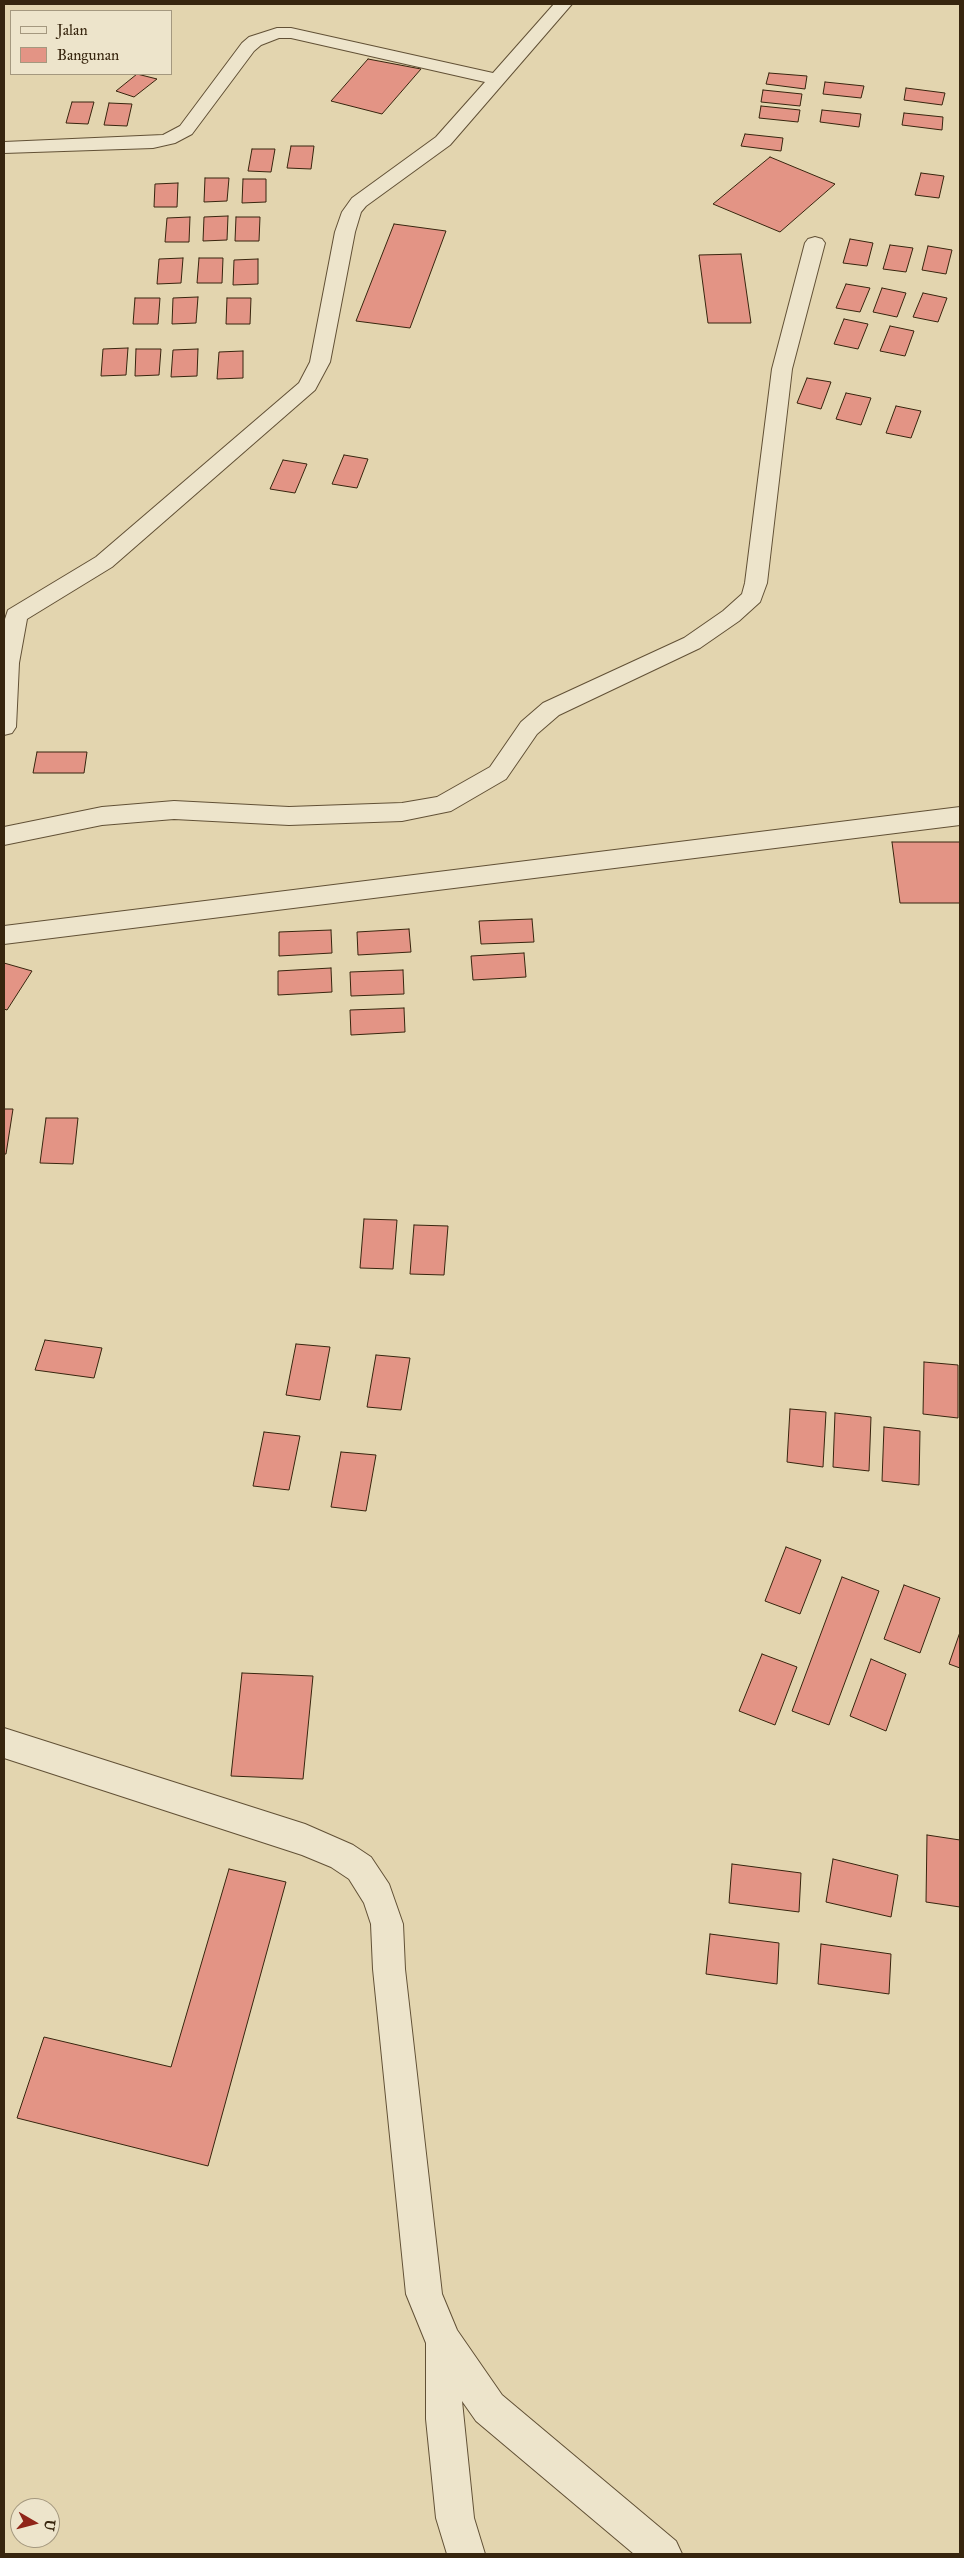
<!DOCTYPE html>
<html>
<head>
<meta charset="utf-8">
<style>
  body { margin:0 }
  #map { position:relative; width:964px; height:2558px; overflow:hidden; background:#e3d5af; font-family:"IM FELL Great Primer",serif }
  canvas { display:block }
  .frame { position:absolute; inset:0; border:5px solid #37250e; pointer-events:none }
  .legend { position:absolute; left:10px; top:10px; width:162px; height:65px; box-sizing:border-box; background:#ede4cb; border:1px solid #a4987f; margin:0; padding:6px 9px; list-style:none; font-size:15px; color:#37250e }
  .legend li { display:flex; align-items:center; gap:10px; height:25px }
  .legend b { width:25px; border:1px solid #a4987f }
  .north { position:absolute; left:10px; top:2498px; width:50px; height:50px; box-sizing:border-box; background:#ede4cb; border:1px solid #a4987f; border-radius:50%; rotate:98deg; font-size:14px; font-weight:700; line-height:20px; text-align:center; color:#37250e }
  .north::after { content:''; display:block; margin:auto; width:18px; height:22px; background:#8f2418; clip-path:polygon(50% 0,100% 100%,50% 72%,0 100%) }
</style>
</head>
<body>
<div id="map">
<canvas width="964" height="2558"></canvas>
<div class="frame"></div>
<ul class="legend">
<li><b style="height:6px;background:#ede4cb"></b>Jalan</li>
<li><b style="height:14px;background:#e39485"></b>Bangunan</li>
</ul>
<div class="north">U</div>
</div>
<script>
const context = document.querySelector('canvas').getContext('2d');
context.lineJoin = 'round';
function fill(path, color) { context.fillStyle = color; context.fill(path, 'evenodd'); }
const poly = rows => new Path2D(rows.map(r => 'M' + r).join(''));
function trace(path, color, width, dash) { context.strokeStyle = color; context.lineWidth = width; context.lineCap = dash ? 'butt' : 'round'; context.setLineDash(dash || []); context.stroke(path); }
const building = poly([
  [368,59,421,69,382,114,331,101,368,59],
  [769,73,807,76,805,89,766,84,769,73],
  [137,74,157,79,134,97,116,91,137,74],
  [825,82,864,86,861,98,823,94,825,82],
  [906,88,945,93,942,105,904,100,906,88],
  [763,90,802,94,800,106,761,102,763,90],
  [72,102,94,102,88,124,66,123,72,102],
  [109,103,132,104,127,126,104,125,109,103],
  [761,106,800,110,798,122,759,118,761,106],
  [822,110,861,114,859,127,820,122,822,110],
  [904,113,943,117,942,130,902,125,904,113],
  [745,134,783,138,781,151,741,146,745,134],
  [291,146,314,146,311,169,287,168,291,146],
  [252,149,275,149,271,172,248,171,252,149],
  [770,157,835,184,780,232,713,204,770,157],
  [921,173,944,176,939,198,915,195,921,173],
  [205,178,229,178,227,201,204,202,205,178],
  [243,179,266,179,266,202,242,203,243,179],
  [178,183,177,207,154,207,155,184,178,183],
  [228,216,227,240,203,241,204,217,228,216],
  [190,217,189,242,165,242,167,218,190,217],
  [236,217,260,217,259,241,235,241,236,217],
  [394,224,446,231,410,328,356,321,394,224],
  [850,239,873,243,867,266,843,263,850,239],
  [890,245,913,248,906,272,883,269,890,245],
  [928,246,952,250,946,274,922,270,928,246],
  [741,254,751,323,708,323,699,255,741,254],
  [183,258,181,283,157,284,159,259,183,258],
  [199,258,223,258,222,283,197,283,199,258],
  [258,259,258,284,233,285,234,260,258,259],
  [846,284,870,288,860,312,836,308,846,284],
  [882,288,906,293,897,317,873,312,882,288],
  [923,293,947,298,938,322,913,317,923,293],
  [198,297,196,323,172,324,173,298,198,297],
  [135,298,160,298,158,324,133,324,135,298],
  [227,298,251,298,250,324,226,324,227,298],
  [844,319,868,324,858,349,834,344,844,319],
  [890,326,914,331,905,356,880,351,890,326],
  [128,348,126,375,101,376,103,349,128,348],
  [136,349,161,349,159,375,135,376,136,349],
  [198,349,197,376,171,377,173,350,198,349],
  [243,351,243,378,217,379,219,352,243,351],
  [807,378,831,382,821,409,797,403,807,378],
  [846,393,871,398,861,425,836,419,846,393],
  [896,406,921,411,911,438,886,433,896,406],
  [344,455,368,459,357,488,332,484,344,455],
  [283,460,307,464,295,493,270,489,283,460],
  [37,752,87,752,84,773,33,773,37,752],
  [892,842,960,842,960,903,900,903,892,842],
  [532,919,534,942,481,944,479,921,532,919],
  [409,929,411,952,358,955,357,932,409,929],
  [331,930,332,953,279,956,279,932,331,930],
  [524,953,526,977,473,980,471,956,524,953],
  [4,963,32,971,7,1010,4,1009,4,963],
  [331,968,332,992,278,995,278,971,331,968],
  [403,970,404,994,351,996,350,972,403,970],
  [404,1008,405,1032,351,1035,350,1010,404,1008],
  [4,1109,13,1109,6,1154,4,1154,4,1109],
  [46,1118,78,1118,73,1164,40,1163,46,1118],
  [364,1219,397,1220,393,1269,360,1268,364,1219],
  [414,1225,448,1226,444,1275,410,1274,414,1225],
  [45,1340,102,1348,94,1378,35,1370,45,1340],
  [296,1344,330,1347,320,1400,286,1395,296,1344],
  [376,1355,410,1358,401,1410,367,1407,376,1355],
  [924,1362,958,1365,958,1418,923,1414,924,1362],
  [790,1409,826,1412,823,1467,787,1462,790,1409],
  [835,1413,871,1417,869,1471,833,1467,835,1413],
  [884,1427,920,1431,919,1485,882,1481,884,1427],
  [264,1432,300,1436,289,1490,253,1486,264,1432],
  [341,1452,376,1455,366,1511,331,1507,341,1452],
  [786,1547,821,1560,800,1614,765,1601,786,1547],
  [842,1577,879,1591,829,1725,792,1711,842,1577],
  [904,1585,940,1598,920,1653,884,1639,904,1585],
  [960,1632,960,1668,949,1664,960,1632],
  [762,1654,797,1667,775,1725,739,1711,762,1654],
  [871,1659,906,1674,886,1731,850,1716,871,1659],
  [242,1673,313,1676,303,1779,231,1776,242,1673],
  [927,1835,960,1840,960,1907,926,1902,927,1835],
  [833,1859,898,1875,891,1917,826,1902,833,1859],
  [732,1864,801,1873,799,1912,729,1903,732,1864],
  [229,1869,286,1882,208,2166,17,2118,44,2037,171,2067,229,1869],
  [710,1934,779,1943,777,1984,706,1974,710,1934],
  [821,1944,891,1954,889,1994,818,1984,821,1944]
]);
const minor = poly([
  [554,4,572,4,450,145,366,206,361,212,355,232,330,362,315,390,112,567,27,619,19,663,16,727,12,733,4,735,4,622,8,610,96,557,299,383,310,362,335,232,342,212,352,198,436,137,485,82,291,38,279,38,261,45,254,51,192,134,175,143,153,148,4,153,4,142,163,135,180,126,242,43,249,37,277,28,291,28,493,73,554,4],
  [815,237,822,239,825,243,792,369,767,583,760,602,739,621,700,648,559,715,537,734,506,779,451,811,402,821,289,825,174,819,102,825,4,845,4,827,102,807,174,801,289,807,402,803,437,797,490,767,521,722,543,703,684,638,723,611,742,594,745,583,772,369,805,243,808,239,815,237],
  [960,807,960,825,4,944,4,926,960,807],
  [4,1728,305,1824,353,1845,371,1857,389,1884,403,1924,405,1969,442,2294,457,2330,502,2395,676,2541,682,2554,634,2554,476,2421,462,2401,474,2518,485,2554,447,2554,436,2518,426,2419,426,2343,406,2294,373,1969,371,1924,364,1903,349,1879,331,1867,302,1855,4,1758,4,1728]
]);
fill(building, '#e39485');
trace(building, '#37250e', 1);
trace(minor, '#625136', 2);
fill(minor, '#ede4cb');
</script>
</body>
</html>
